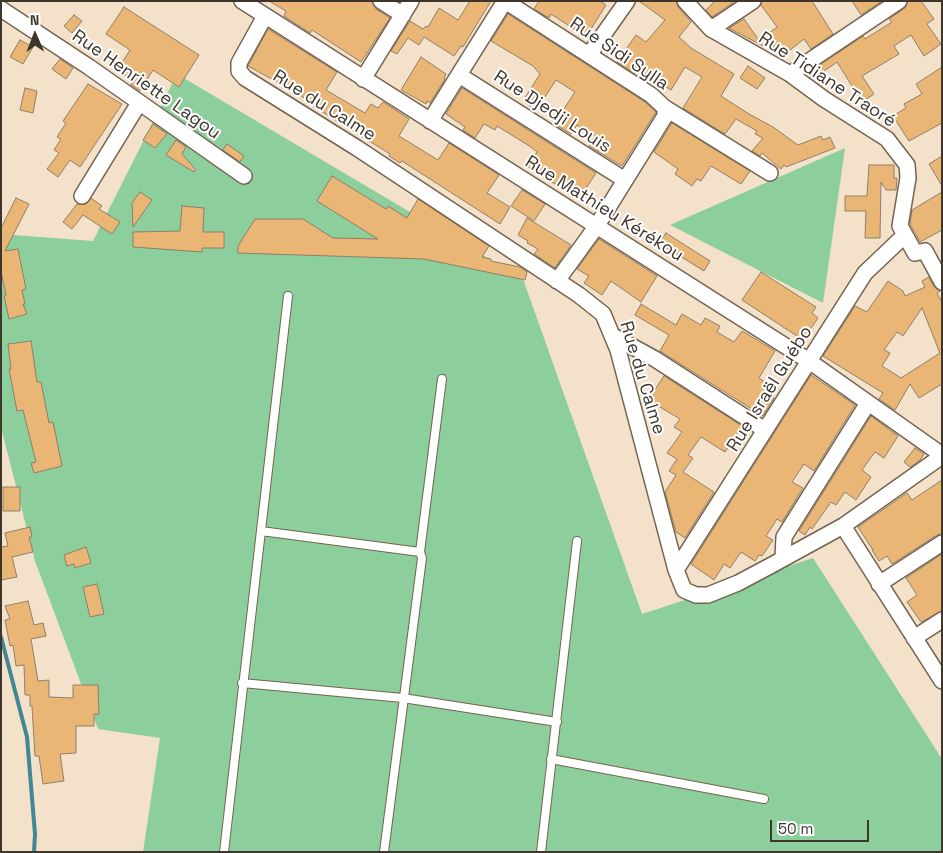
<!DOCTYPE html>
<html>
<head>
<meta charset="utf-8">
<style>
  body { margin:0 }
  #map { position:relative; width:943px; height:853px; overflow:hidden; background:#f4e1ca; font-family:"Space Grotesk",sans-serif }
  canvas { display:block }
  .frame { position:absolute; inset:0; border:2px solid #3e362d; pointer-events:none }
  .north { position:absolute; left:10px; top:10px; width:50px; height:50px; -webkit-text-stroke:4px #fff; paint-order:stroke; rotate:359deg; font-size:14px; font-weight:700; line-height:20px; text-align:center; color:#3e362d }
  .north::after { content:''; display:block; margin:auto; width:18px; height:22px; background:#3e362d; clip-path:polygon(50% 0,100% 100%,50% 72%,0 100%) }
  .scale { position:absolute; left:770px; top:820px; width:99px; height:22px; box-sizing:border-box; border:2px solid #3e362d; border-top:0; padding-left:6px; font-size:15px; line-height:18px; white-space:nowrap; color:#3e362d; -webkit-text-stroke:4px #fff; paint-order:stroke }
</style>
</head>
<body>
<div id="map">
<canvas width="943" height="853"></canvas>
<div class="frame"></div>
<div class="north">N</div>
<div class="scale">50 m</div>
</div>
<script>
const context = document.querySelector('canvas').getContext('2d');
context.lineJoin = 'round';
function fill(path, color) { context.fillStyle = color; context.fill(path, 'evenodd'); }
const poly = rows => new Path2D(rows.map(r => 'M' + r).join(''));
function trace(path, color, width, dash) { context.strokeStyle = color; context.lineWidth = width; context.lineCap = dash ? 'butt' : 'round'; context.setLineDash(dash || []); context.stroke(path); }
function write(font, color, halo, rows, align = 'center') {
  context.font = font + ' "Space Grotesk",sans-serif'; context.lineWidth = 4; context.setLineDash([]); context.textBaseline = 'middle'; context.strokeStyle = halo; context.fillStyle = color; for (const [text, x, y, turn = 0] of rows) {
    context.save(); context.translate(x, y); context.rotate((+turn || 0) * Math.PI / 180); context.textAlign = isNaN(turn) ? turn : align; if (halo) context.strokeText(text, 0, 0); context.fillText(text, 0, 0); context.restore();
  }
}
const green = poly([
  [177,74,523,279,642,614,813,558,942,759,942,852,143,852,160,738,98,729,35,561,1,427,1,234,93,241],
  [845,148,823,303,670,225]
]);
const stream = poly([
  [1,637,27,737,35,834,34,852]
]);
const building = poly([
  [269,1,372,1,376,9,390,18,361,62,312,30,310,33,284,16,286,11,269,1],
  [470,1,491,1,463,47,461,46,454,56,424,37,419,45,408,38,397,54,391,51,410,21,423,29,426,26,428,27,439,8,458,20,470,1],
  [539,1,600,1,606,5,586,37,551,14,549,18,534,9,539,1],
  [639,1,676,1,678,7,691,22,679,37,691,48,734,74,721,96,749,114,773,127,798,145,821,136,823,140,830,137,835,148,786,167,784,165,781,169,762,153,760,156,752,151,763,138,755,134,757,131,736,119,725,134,683,108,702,77,685,67,671,90,638,69,635,74,617,62,636,35,646,42,665,20,639,1],
  [715,1,733,1,733,3,712,17,706,10,715,1],
  [762,1,812,1,833,34,811,49,804,39,781,57,765,36,777,27,761,5,762,1],
  [852,1,882,1,861,15,852,1],
  [908,1,921,1,934,19,927,24,941,44,924,56,911,35,894,46,899,54,862,76,874,94,862,102,837,62,813,79,806,74,863,36,865,39,892,22,889,19,905,8,908,1],
  [124,7,199,55,179,87,153,70,140,91,131,85,133,82,118,69,130,50,106,34,124,7],
  [508,14,645,102,656,112,622,166,589,146,595,136,577,125,571,134,554,124,575,92,556,80,541,103,537,101,532,107,523,101,540,74,533,66,491,41,508,14],
  [74,15,82,21,72,33,64,26,74,15],
  [744,19,763,46,729,28,744,19],
  [268,29,337,72,326,90,365,113,371,104,378,108,383,102,409,119,399,136,438,160,449,143,499,175,487,193,510,207,500,224,402,161,400,163,389,156,390,154,305,101,306,99,284,86,248,66,268,29],
  [20,40,33,47,23,64,10,57,20,40],
  [421,57,446,74,444,78,445,79,430,103,427,101,426,104,401,90,421,57],
  [60,59,73,68,66,79,52,69,60,59],
  [748,66,765,78,757,89,740,78,748,66],
  [942,67,942,123,909,141,893,116,906,108,904,104,922,94,916,84,942,67],
  [88,84,122,104,80,167,70,160,58,177,47,169,59,153,54,150,61,139,57,137,66,123,63,121,88,84],
  [25,88,37,91,33,113,20,110,25,88],
  [462,88,596,173,579,199,528,167,537,152,531,147,497,126,495,130,484,124,475,138,463,130,465,127,446,114,462,88],
  [672,123,750,171,741,184,711,166,701,181,697,179,692,186,675,174,678,169,654,152,672,123],
  [153,124,167,134,155,148,143,140,153,124],
  [176,140,186,147,182,154,196,170,194,172,166,155,176,140],
  [227,144,244,156,240,162,223,150,227,144],
  [942,156,942,186,929,164,942,156],
  [869,165,894,165,894,178,897,178,896,190,886,190,881,182,880,238,865,238,866,211,845,211,845,196,867,196,869,165],
  [332,176,386,209,388,206,407,218,418,199,489,246,482,257,491,259,491,261,520,267,527,272,525,280,424,259,238,253,238,246,255,219,303,219,333,238,378,239,317,201,332,176],
  [522,190,545,204,534,221,511,206,522,190],
  [140,192,152,200,133,227,132,203,140,192],
  [942,192,942,230,920,242,910,224,912,210,942,192],
  [16,198,29,204,5,251,18,249,26,289,22,290,25,304,23,304,27,314,9,319,4,296,6,295,1,271,1,228,16,198],
  [91,198,102,206,99,209,120,222,112,234,83,215,72,229,63,222,77,204,86,204,91,198],
  [182,206,204,208,203,232,224,232,224,248,202,248,202,252,133,247,133,232,180,231,182,206],
  [527,218,571,245,555,268,534,254,538,249,527,243,528,241,518,235,527,218],
  [666,233,710,261,704,271,659,243,666,233],
  [599,239,657,276,641,302,611,281,602,295,584,283,589,276,577,269,599,239],
  [761,272,816,307,812,313,818,318,803,340,742,300,761,272],
  [929,277,934,287,940,291,937,293,942,302,942,384,919,398,910,384,895,410,879,399,883,393,823,356,855,306,867,312,888,281,903,291,905,296,925,287,922,281,929,277],
  [922,308,940,353,901,378,882,366,890,353,884,350,897,332,903,336,922,308],
  [641,304,676,325,682,314,701,325,705,318,720,326,717,332,734,342,742,331,775,351,759,378,775,389,770,396,774,398,763,416,660,351,669,335,635,315,641,304],
  [31,341,37,382,41,382,49,423,53,422,62,466,34,473,31,463,36,462,23,410,17,411,9,369,11,369,8,344,31,341],
  [811,375,855,405,814,471,804,464,792,482,803,488,782,522,777,519,766,536,773,540,762,556,759,555,755,561,741,552,730,568,724,564,714,580,691,564,811,375],
  [664,376,742,426,725,452,701,437,688,455,693,458,683,472,714,492,685,538,676,532,665,492,676,475,669,471,677,459,667,453,682,432,674,427,680,419,648,400,664,376],
  [871,416,898,436,884,458,875,452,862,470,871,477,856,500,845,492,836,505,831,502,812,529,810,527,805,535,799,531,871,416],
  [915,448,924,454,920,460,910,467,904,462,915,448],
  [942,480,942,534,937,535,892,564,887,556,879,561,872,550,873,550,858,527,907,493,912,500,942,480],
  [3,487,20,487,20,511,3,511,3,487],
  [30,527,32,537,29,537,33,552,12,557,17,577,1,580,1,547,8,546,5,533,30,527],
  [86,547,91,563,75,568,74,564,67,566,64,555,86,547],
  [942,554,942,611,921,622,907,602,917,595,906,578,942,554],
  [97,584,104,614,90,617,83,587,97,584],
  [28,601,34,625,43,623,46,636,31,639,38,681,49,680,49,697,73,698,73,685,98,685,99,714,94,714,94,726,76,726,76,753,60,754,64,781,43,784,39,756,35,756,32,706,30,706,30,695,25,695,24,665,16,666,13,645,10,646,5,620,10,619,5,606,28,601]
]);
const lane = poly([
  [261,531,420,552],
  [242,683,403,698,557,722],
  [551,759,764,799],
  [224,852,288,296],
  [384,852,422,558,420,552,442,379],
  [541,852,577,541]
]);
const street = poly([
  [242,1,809,361,942,455],
  [381,1,403,15],
  [505,1,651,95,665,108,665,116,596,227,557,281],
  [685,1,711,29,790,74,824,99,887,139,907,165,908,178,900,226,915,253,925,251,942,282],
  [1,9,89,67,244,176],
  [265,16,239,63,239,71,245,78,357,148,579,295,603,314,618,350,676,570,684,590,696,595,708,595,738,583,770,566,843,526,942,456],
  [711,29,753,1],
  [589,55,627,1],
  [790,74,899,1],
  [459,75,625,180],
  [363,79,411,1],
  [665,108,770,173],
  [430,121,505,1],
  [82,196,139,103],
  [613,336,655,359,765,430],
  [843,526,942,681],
  [783,558,784,537,868,403],
  [676,570,865,273,905,235],
  [879,584,942,543],
  [914,638,942,620]
]);
const streetNames = [
  ["Rue Sidi Sylla",619,54,34],
  ["Rue Tidiane Traoré",827,80,33],
  ["Rue Henriette Lagou",146,85,35],
  ["Rue du Calme",324,106,32],
  ["Rue Djedji Louis",552,112,33],
  ["Rue Mathieu Kérékou",604,209,32],
  ["Rue du Calme",642,378,73],
  ["Rue Israël Guébo",770,389,-58]
];
fill(green, '#8cce9c');
trace(stream, '#418897', 4);
fill(building, '#eab676');
trace(building, '#907e69', 1);
trace(lane, '#74644f', 10);
trace(street, '#74644f', 18);
trace(lane, '#fff', 8);
trace(street, '#fff', 15);
write('18px', '#3e362d', '#fff', streetNames);
</script>
</body>
</html>
